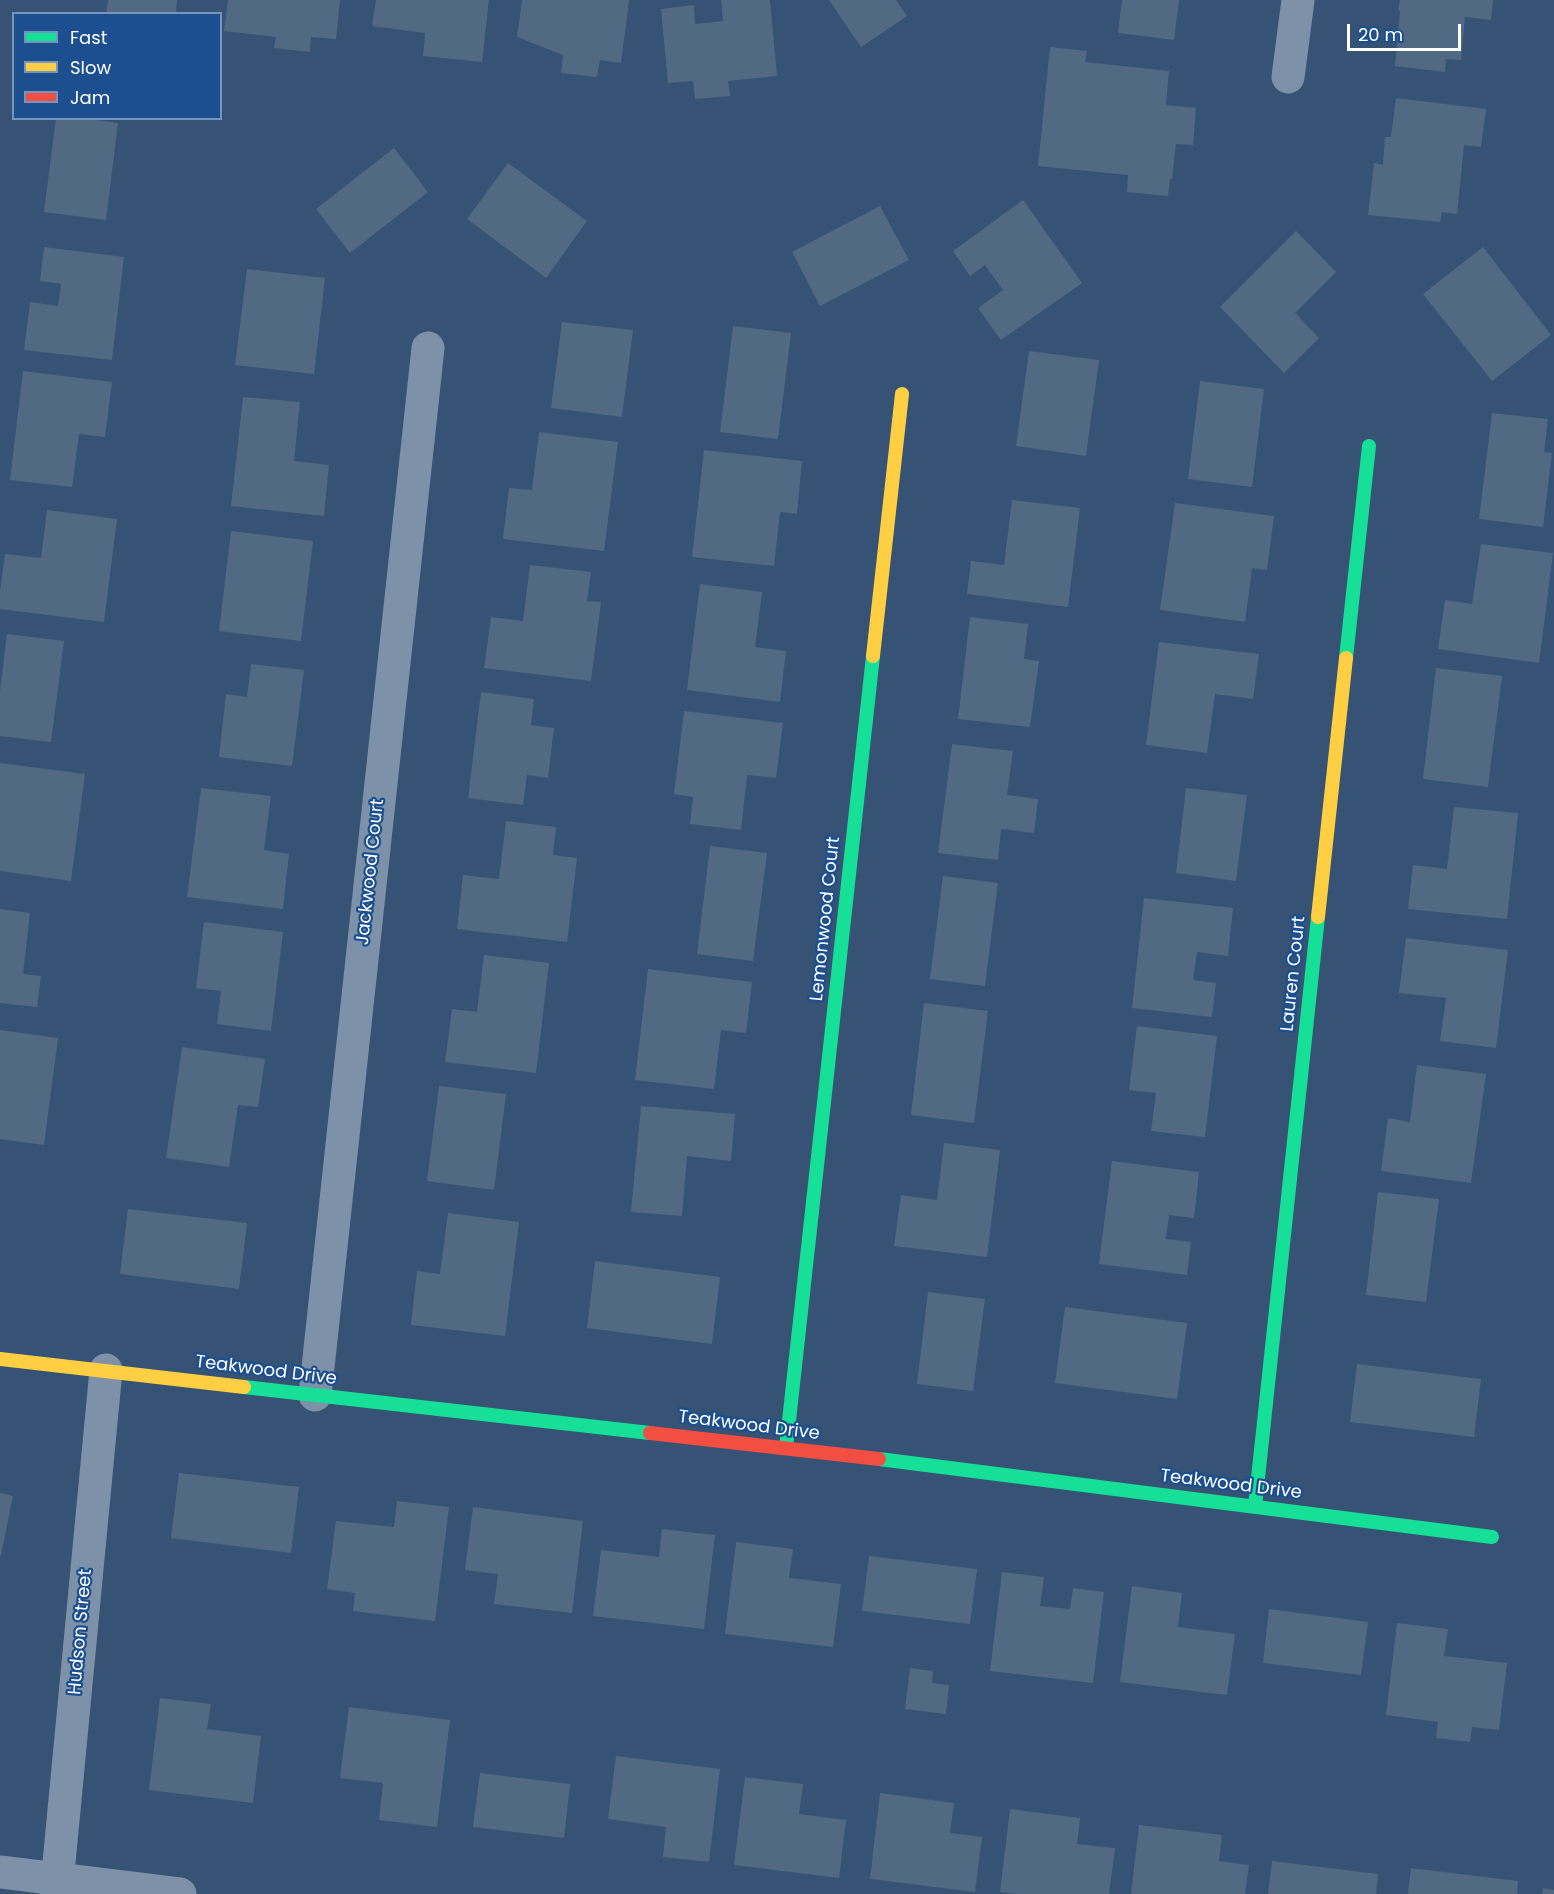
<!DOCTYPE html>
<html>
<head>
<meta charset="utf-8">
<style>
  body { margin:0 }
  #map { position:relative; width:1554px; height:1894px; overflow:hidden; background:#365274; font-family:Poppins,sans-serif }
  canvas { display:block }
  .legend { position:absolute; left:12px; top:12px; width:210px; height:108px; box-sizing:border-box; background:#1b4f8f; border:2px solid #7695bc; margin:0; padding:8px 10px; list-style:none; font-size:18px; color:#fff }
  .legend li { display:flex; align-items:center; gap:12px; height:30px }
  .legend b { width:30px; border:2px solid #7695bc }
  .scale { position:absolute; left:1347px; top:24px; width:114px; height:27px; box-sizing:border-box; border:3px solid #fff; border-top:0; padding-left:8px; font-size:18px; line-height:21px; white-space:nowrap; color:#fff; -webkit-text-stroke:4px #1b4f8f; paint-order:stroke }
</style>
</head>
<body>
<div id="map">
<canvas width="1554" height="1894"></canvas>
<ul class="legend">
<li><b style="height:8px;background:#16e098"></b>Fast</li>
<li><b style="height:8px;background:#ffcf43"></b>Slow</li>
<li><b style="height:8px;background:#f24e42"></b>Jam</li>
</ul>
<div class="scale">20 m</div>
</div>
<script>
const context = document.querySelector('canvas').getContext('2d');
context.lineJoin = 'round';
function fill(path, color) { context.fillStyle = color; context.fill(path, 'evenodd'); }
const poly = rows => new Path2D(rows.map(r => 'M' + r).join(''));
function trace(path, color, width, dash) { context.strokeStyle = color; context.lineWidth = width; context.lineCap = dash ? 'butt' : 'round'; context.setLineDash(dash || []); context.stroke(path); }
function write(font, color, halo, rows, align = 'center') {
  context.font = font + ' Poppins,sans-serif'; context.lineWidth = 4.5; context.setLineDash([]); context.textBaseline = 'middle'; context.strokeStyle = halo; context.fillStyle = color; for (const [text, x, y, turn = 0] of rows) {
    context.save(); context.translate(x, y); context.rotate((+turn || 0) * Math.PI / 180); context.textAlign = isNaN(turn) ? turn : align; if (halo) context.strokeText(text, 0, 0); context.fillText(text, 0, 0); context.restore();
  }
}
const building = poly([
  [108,0,177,0,176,14,106,14],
  [228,0,340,0,336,39,311,37,310,52,274,48,276,37,224,31],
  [376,0,489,0,482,62,423,56,425,33,372,26],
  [522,0,629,0,621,63,600,60,597,77,561,73,563,55,517,37],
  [721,0,770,0,777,76,728,81,730,96,695,99,693,81,668,83,661,9,694,5,695,24,723,21],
  [829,0,896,0,907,16,861,47],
  [1122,0,1179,0,1174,40,1118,33],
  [1400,0,1493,0,1491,20,1465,17,1461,60,1446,59,1445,72,1395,66,1400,11,1398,10],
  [1050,47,1087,51,1085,62,1169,71,1166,105,1196,108,1193,145,1176,144,1172,179,1170,179,1168,196,1127,192,1128,175,1038,166],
  [1396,98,1486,109,1481,147,1464,145,1457,214,1442,212,1440,222,1368,215,1374,163,1383,165,1385,137,1391,137],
  [56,118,82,118,118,123,106,220,44,212],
  [394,148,428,192,350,253,316,209],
  [508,163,587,221,546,278,467,219],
  [1023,200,1082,283,1001,340,978,308,1003,290,985,265,970,276,953,251],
  [880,206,909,260,820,306,792,252],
  [1296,231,1336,272,1295,313,1319,338,1284,373,1220,307],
  [44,247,124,257,112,360,24,350,30,302,58,306,61,284,40,281],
  [1483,247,1551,335,1492,381,1423,294],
  [247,269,325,278,314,374,235,365],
  [562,322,633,330,622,417,551,408],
  [733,326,791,333,778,439,720,432],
  [1029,351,1099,360,1086,456,1016,446],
  [23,371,112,382,105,437,79,434,72,487,10,480],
  [1200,381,1264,389,1252,487,1188,479],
  [243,397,300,402,294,461,329,465,324,516,231,506],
  [1492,413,1548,419,1544,452,1552,453,1543,527,1479,519],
  [539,432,618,442,604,551,503,539,509,488,532,490],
  [704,450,802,461,797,514,780,512,774,566,692,557],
  [1012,500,1080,508,1068,607,967,594,971,561,1004,565],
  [1175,503,1274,516,1267,570,1252,568,1245,622,1160,610],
  [47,510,117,519,104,622,0,609,0,591,5,554,41,558],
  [231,531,313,541,301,641,219,631],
  [1481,544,1553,553,1539,663,1438,649,1445,600,1472,604],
  [530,565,591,572,587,601,601,602,591,681,484,668,491,617,523,621],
  [700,584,762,592,755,647,786,651,780,702,687,690],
  [970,617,1028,624,1024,659,1039,661,1030,727,958,719],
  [7,634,64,641,51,742,0,736,0,691],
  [1159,642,1259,654,1253,699,1215,694,1207,753,1146,745],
  [251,664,304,670,292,766,219,757,226,694,247,697],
  [1436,668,1502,676,1488,787,1423,779],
  [481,692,534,699,531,725,554,728,548,778,527,775,523,805,468,798],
  [684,711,783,723,776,778,747,775,741,830,690,824,693,797,674,794],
  [952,744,1013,751,1007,795,1038,799,1034,833,1001,829,998,860,938,853],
  [0,763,85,774,71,881,0,871],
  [201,788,271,796,264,850,289,854,283,909,187,897],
  [1186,788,1247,795,1236,881,1176,873],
  [1454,807,1518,813,1507,919,1408,909,1413,865,1447,869],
  [506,821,556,827,553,855,577,858,567,942,457,929,463,875,499,879],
  [710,846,767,853,753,961,697,954],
  [943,876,998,883,985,986,930,979],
  [1144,898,1233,908,1228,956,1197,952,1193,980,1216,983,1212,1017,1132,1008],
  [0,909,30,913,23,974,41,976,37,1007,0,1003],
  [204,922,283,932,271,1031,217,1024,221,991,196,988],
  [1406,938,1508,950,1496,1048,1440,1041,1446,998,1399,993],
  [484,955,549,963,536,1073,445,1062,452,1009,477,1012],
  [648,969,752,982,746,1033,721,1030,714,1089,635,1080],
  [924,1003,988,1011,974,1123,911,1115],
  [1137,1026,1217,1036,1205,1137,1151,1131,1156,1093,1129,1090],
  [0,1030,58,1038,44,1145,0,1139],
  [182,1047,265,1059,258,1107,238,1105,229,1167,166,1158],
  [1417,1065,1486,1074,1471,1183,1381,1171,1388,1118,1410,1122],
  [439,1086,506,1094,494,1190,427,1181],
  [641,1106,735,1114,731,1161,687,1156,682,1216,631,1212],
  [944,1143,1000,1150,987,1257,894,1246,901,1195,937,1200],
  [1112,1161,1199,1172,1194,1218,1169,1215,1166,1239,1191,1242,1187,1275,1099,1264],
  [1378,1192,1439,1199,1426,1302,1366,1295],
  [128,1209,247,1223,239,1289,120,1274],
  [448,1213,519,1222,505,1336,411,1325,417,1271,440,1274],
  [595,1261,720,1277,712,1344,587,1328],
  [928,1292,985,1299,973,1391,917,1384],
  [1065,1307,1187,1323,1177,1399,1055,1383],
  [1357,1364,1481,1379,1474,1437,1350,1422],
  [179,1473,299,1487,291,1553,171,1538],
  [0,1493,13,1496,1,1556,0,1556],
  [397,1501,449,1507,435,1621,353,1611,355,1593,327,1589,336,1521,394,1527],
  [473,1507,583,1521,572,1613,494,1604,498,1574,465,1570],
  [662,1529,715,1535,704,1629,593,1616,601,1550,659,1557],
  [736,1542,793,1549,789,1578,841,1584,833,1647,725,1634],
  [869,1556,977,1569,970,1624,862,1611],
  [1002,1572,1044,1577,1040,1606,1070,1609,1073,1588,1104,1592,1093,1683,990,1671],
  [1132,1586,1182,1593,1178,1627,1235,1634,1227,1695,1120,1682],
  [1269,1609,1368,1622,1361,1675,1263,1663],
  [1397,1623,1448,1629,1444,1656,1507,1663,1499,1730,1472,1727,1470,1742,1436,1738,1438,1722,1386,1715],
  [910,1668,933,1671,932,1683,949,1685,946,1714,905,1709],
  [160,1698,211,1704,207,1729,261,1736,253,1803,149,1790],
  [349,1707,450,1720,437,1827,379,1820,383,1783,340,1778],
  [616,1756,720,1769,709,1862,663,1857,666,1827,608,1819],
  [480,1773,570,1784,564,1838,473,1827],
  [745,1777,803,1784,799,1814,846,1820,839,1878,734,1865],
  [880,1793,954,1803,950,1833,982,1837,975,1892,870,1879],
  [1010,1809,1080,1818,1077,1844,1115,1848,1109,1894,1017,1894,1000,1892],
  [1139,1825,1222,1835,1219,1861,1249,1865,1245,1894,1131,1894],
  [1272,1861,1378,1874,1376,1894,1268,1894],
  [1411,1868,1518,1881,1517,1894,1408,1894],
  [1543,1888,1554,1890,1554,1894,1542,1894]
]);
const street = poly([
  [1288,77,1298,0],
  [315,1395,428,348],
  [0,1872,180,1894],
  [56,1894,106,1370]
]);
const fast = poly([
  [1346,658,1369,446],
  [244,1387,650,1433],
  [786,1448,873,656],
  [879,1459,1492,1537],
  [1255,1506,1318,917]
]);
const slow = poly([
  [873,656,902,394],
  [1318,917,1346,658],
  [0,1359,244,1387]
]);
const jam = poly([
  [650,1433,879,1459]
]);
const streetNames = [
  ["Jackwood Court",371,872,-84],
  ["Lemonwood Court",826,919,-84],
  ["Lauren Court",1294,974,-84],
  ["Teakwood Drive",266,1371,7],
  ["Teakwood Drive",749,1426,7],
  ["Teakwood Drive",1231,1485,7],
  ["Hudson Street",81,1632,-85]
];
fill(building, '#526984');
trace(street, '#7d92a8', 33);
trace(fast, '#16e098', 14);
trace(slow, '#ffcf43', 14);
trace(jam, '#f24e42', 14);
write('18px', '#fff', '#1b4f8f', streetNames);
</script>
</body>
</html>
